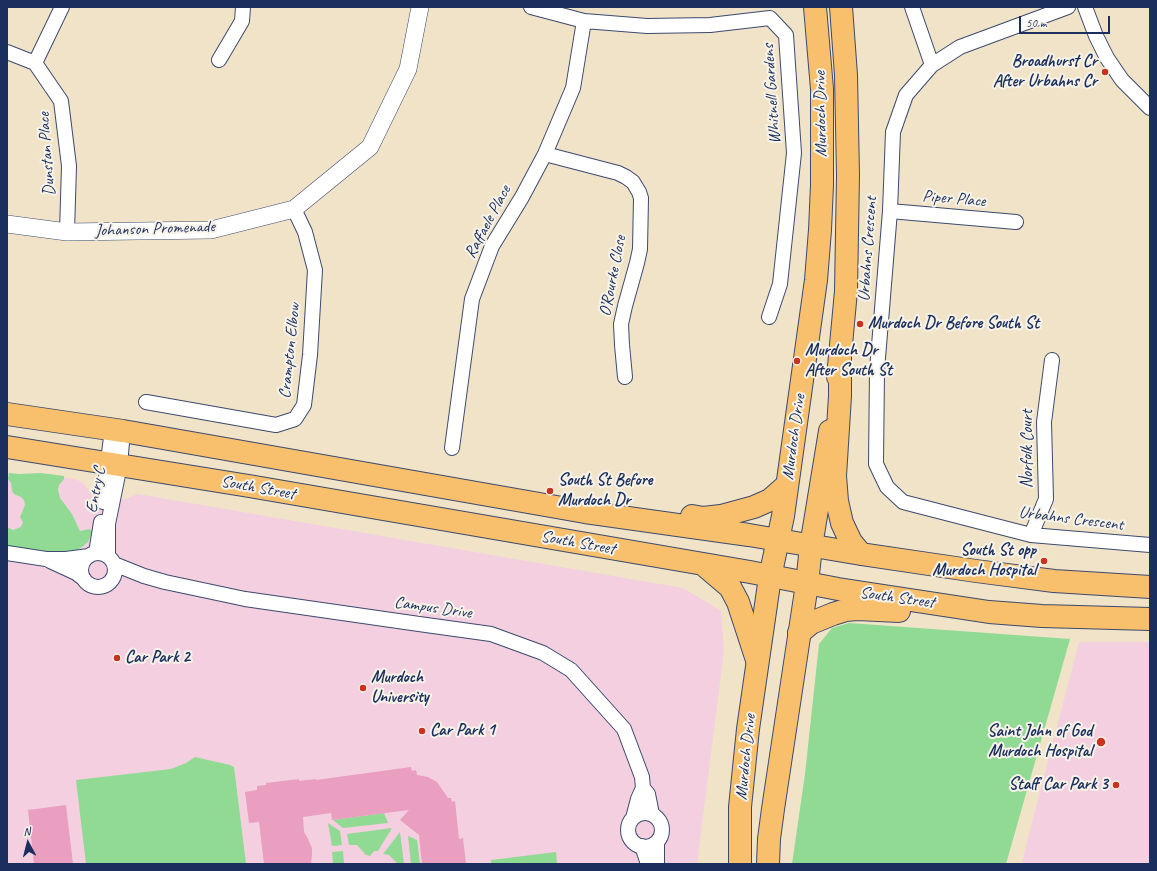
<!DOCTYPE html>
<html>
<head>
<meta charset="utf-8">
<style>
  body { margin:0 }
  #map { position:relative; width:1157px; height:871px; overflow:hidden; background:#f1e3c8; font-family:Caveat,sans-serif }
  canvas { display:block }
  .frame { position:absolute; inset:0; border:8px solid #1b2f5e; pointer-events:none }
  .north { position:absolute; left:8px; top:823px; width:40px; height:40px; -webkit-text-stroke:3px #f7f3e8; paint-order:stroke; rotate:353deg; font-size:11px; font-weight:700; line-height:16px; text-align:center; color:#1b2f5e }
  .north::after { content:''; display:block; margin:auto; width:14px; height:18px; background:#1b2f5e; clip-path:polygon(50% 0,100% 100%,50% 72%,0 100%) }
  .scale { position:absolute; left:1019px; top:16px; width:91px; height:18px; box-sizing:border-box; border:2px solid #1b2f5e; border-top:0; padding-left:5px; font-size:12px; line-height:14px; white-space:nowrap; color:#1b2f5e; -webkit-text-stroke:3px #f7f3e8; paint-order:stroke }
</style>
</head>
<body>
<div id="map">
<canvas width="1157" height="871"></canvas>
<div class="frame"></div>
<div class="north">N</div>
<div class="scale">50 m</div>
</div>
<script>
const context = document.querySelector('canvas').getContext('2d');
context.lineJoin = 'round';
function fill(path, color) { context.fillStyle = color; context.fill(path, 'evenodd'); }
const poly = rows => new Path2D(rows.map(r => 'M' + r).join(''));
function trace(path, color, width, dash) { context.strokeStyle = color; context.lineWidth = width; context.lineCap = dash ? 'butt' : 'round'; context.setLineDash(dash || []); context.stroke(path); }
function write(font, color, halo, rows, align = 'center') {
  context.font = font + ' Caveat,sans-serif'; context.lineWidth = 4; context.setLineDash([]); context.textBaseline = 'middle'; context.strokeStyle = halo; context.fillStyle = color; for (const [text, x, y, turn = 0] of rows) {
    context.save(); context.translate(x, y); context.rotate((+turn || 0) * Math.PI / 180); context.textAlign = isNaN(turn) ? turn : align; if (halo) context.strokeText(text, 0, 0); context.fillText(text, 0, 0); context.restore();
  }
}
const built = poly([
  [7,473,18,475,41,474,75,479,83,483,91,493,126,499,137,494,144,495,683,588,721,611,724,650,697,864,7,864],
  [1079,642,1150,642,1150,864,1022,864,1027,842]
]);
const green = poly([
  [9,473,19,474,41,473,64,476,64,479,59,485,58,490,60,498,72,514,80,531,90,529,92,532,88,542,82,547,76,551,67,553,53,553,7,546,7,527,13,530,21,527,23,522,20,517,25,505,24,500,21,497,14,494,12,491,11,483,8,479],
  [849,623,1070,639,1006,864,792,864,805,774,819,644,832,628],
  [195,757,230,765,234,767,246,864,86,864,76,780,171,769,186,763],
  [384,813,388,823,343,828,333,820],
  [328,823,340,831,342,845,332,846],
  [392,828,378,851,374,851,370,856,366,855,357,845,349,845,347,834],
  [400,832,404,864,398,864,389,855,383,854],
  [408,836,417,840,420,864,411,864],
  [343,851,344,864,333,864,332,852],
  [556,852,557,864,491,864,491,860]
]);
const building = poly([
  [411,767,412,771,416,770,417,775,428,777,437,782,448,798,451,798,452,802,455,801,459,839,463,838,466,864,422,864,419,835,400,820,409,810,332,820,331,813,303,817,304,832,307,837,312,848,312,854,311,864,264,864,259,822,249,823,245,792,257,790,257,786,266,785,266,783,299,779,299,781,316,779,316,780],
  [66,805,73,864,34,864,28,810]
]);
const minor = poly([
  [531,7,584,21,647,26,710,25,770,18,786,35,794,153,780,284,769,317],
  [912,7,932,65],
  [1068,7,960,47,932,65,906,95,893,132,890,211,877,370,876,464,887,487,903,502,1031,535,1150,545],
  [1085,7,1096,36,1107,58,1122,80,1150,108],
  [7,52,35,63,61,101,69,166,67,232],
  [219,60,242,21,243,7],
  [35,63,62,7],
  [545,154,618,173,626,177,633,182,639,192,641,198,640,249,637,263,625,306,621,324,622,345,625,377],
  [890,211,1016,222],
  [146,402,276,425,295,419,304,405,310,355,315,270,305,232,294,209],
  [452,448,472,299,492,246,522,197,545,154,573,88,584,21],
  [103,502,112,429],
  [1031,535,1046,499,1044,422,1052,360],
  [7,553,46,559,66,559,89,556],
  [96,553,101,522],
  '81 570a17 17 0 1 1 34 0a17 17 0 1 1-34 0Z',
  [108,556,108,524,120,465,123,431],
  [50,561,76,573,84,579],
  [114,564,144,576,165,582,245,599,419,624,491,634,543,653,571,670,624,729,642,777,643,788,648,794,652,814],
  '628 830a17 17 0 1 1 34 0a17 17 0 1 1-34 0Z',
  [633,818,638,799,643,788],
  [642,846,648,864],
  [657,864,657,842]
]);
const tertiary = poly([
  [7,224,67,232,211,230,294,209,370,147,408,69,420,7]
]);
const primary = poly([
  [838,377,846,291,848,175,846,75,841,7],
  [740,864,740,807,748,729,770,577,783,516,816,280,820,230,822,185,822,89,815,7],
  [768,864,769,839,773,809,807,584,811,546,830,431]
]);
const trunk = poly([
  [840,358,840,396,835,476,837,501,842,523,851,542,861,554],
  [7,414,123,431,585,512,749,535,861,554,976,571,1054,581,1150,587],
  [7,447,249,486,750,572,838,589,989,612,1042,616,1150,619],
  [692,516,703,518,721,516,754,507,770,500,787,485],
  [704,565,730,587,738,602,757,660],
  [799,633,811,623,833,614,846,610,857,609,899,611]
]);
const markers = [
  [1105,72,4,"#c8321e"],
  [860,324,4,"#c8321e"],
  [797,361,4,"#c8321e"],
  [550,491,4,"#c8321e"],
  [1044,561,4,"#c8321e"],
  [117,658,4,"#c8321e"],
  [363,688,4,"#c8321e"],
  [422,731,4,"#c8321e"],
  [1101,742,5,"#c8321e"],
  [1116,785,4,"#c8321e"]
];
const poiNames = [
  ["Broadhurst Cr",1097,62,"right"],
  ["After Urbahns Cr",1097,82,"right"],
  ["Murdoch Dr Before South St",868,324],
  ["Murdoch Dr",805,351],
  ["After South St",805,371],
  ["South St Before",558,481],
  ["Murdoch Dr",558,501],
  ["South St opp",1036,551,"right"],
  ["Murdoch Hospital",1036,571,"right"],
  ["Car Park 2",125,658],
  ["Murdoch",371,678],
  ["University",371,698],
  ["Car Park 1",430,731],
  ["Saint John of God",1092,732,"right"],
  ["Murdoch Hospital",1092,752,"right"],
  ["Staff Car Park 3",1108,785,"right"]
];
const streetNames = [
  ["Whitnell Gardens",772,94,-94],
  ["Murdoch Drive",821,114,-91],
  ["Dunstan Place",47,154,-94],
  ["Piper Place",954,199,5],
  ["Raffaele Place",488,222,-62],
  ["Johanson Promenade",155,229,-2],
  ["Urbahns Crescent",868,249,-86],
  ["O’Rourke Close",613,276,-79],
  ["Crampton Elbow",290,351,-84],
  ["Murdoch Drive",794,437,-82],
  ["Norfolk Court",1028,449,-90],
  ["South Street",258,488,10],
  ["Entry C",96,490,-79],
  ["Urbahns Crescent",1071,519,7],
  ["South Street",578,543,10],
  ["South Street",897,598,8],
  ["Campus Drive",433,608,8],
  ["Murdoch Drive",746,757,-84]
];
fill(built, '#f3cfe0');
fill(green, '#91da94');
fill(building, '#ea9fc0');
trace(minor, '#3b4a6e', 16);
trace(tertiary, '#3b4a6e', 18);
trace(primary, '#3b4a6e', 24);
trace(trunk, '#3b4a6e', 24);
trace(minor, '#fff', 14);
trace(tertiary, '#fff', 17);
trace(primary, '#f8bf6c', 22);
trace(trunk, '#f8bf6c', 22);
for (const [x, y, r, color] of markers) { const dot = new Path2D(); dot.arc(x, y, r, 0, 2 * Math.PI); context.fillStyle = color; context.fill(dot); trace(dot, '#f7f3e8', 1.5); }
write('bold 17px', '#1b2f5e', '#f7f3e8', poiNames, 'left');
write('17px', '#1b2f5e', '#f7f3e8', streetNames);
</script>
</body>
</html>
